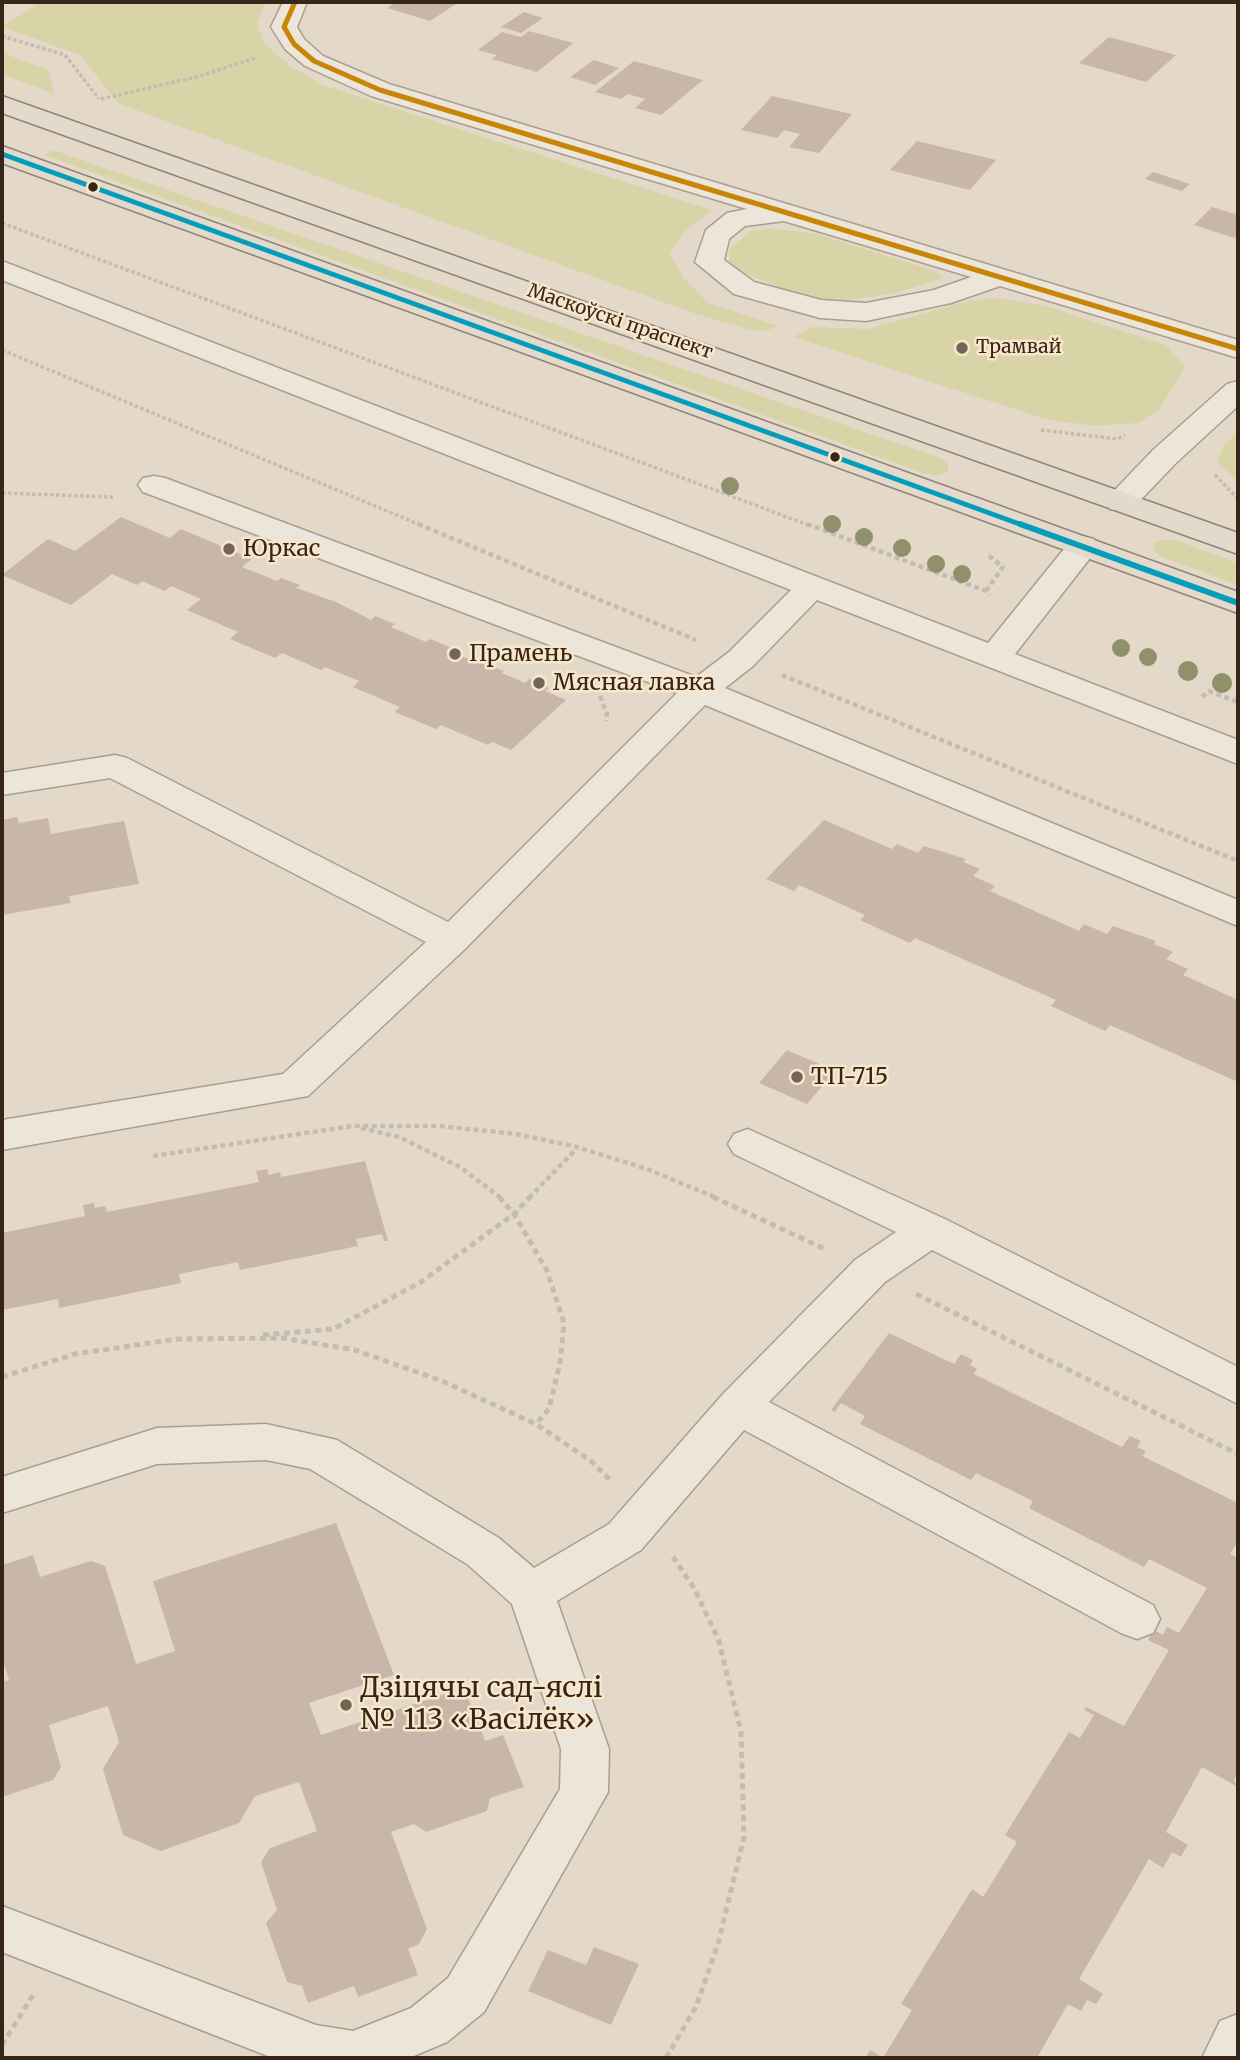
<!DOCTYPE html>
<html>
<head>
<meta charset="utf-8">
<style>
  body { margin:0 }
  #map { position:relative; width:1240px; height:2060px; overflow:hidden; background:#e4d9c8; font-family:Merriweather,serif }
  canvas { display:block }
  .frame { position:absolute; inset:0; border:4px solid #37251a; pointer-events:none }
</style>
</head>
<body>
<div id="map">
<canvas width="1240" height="2060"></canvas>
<div class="frame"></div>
</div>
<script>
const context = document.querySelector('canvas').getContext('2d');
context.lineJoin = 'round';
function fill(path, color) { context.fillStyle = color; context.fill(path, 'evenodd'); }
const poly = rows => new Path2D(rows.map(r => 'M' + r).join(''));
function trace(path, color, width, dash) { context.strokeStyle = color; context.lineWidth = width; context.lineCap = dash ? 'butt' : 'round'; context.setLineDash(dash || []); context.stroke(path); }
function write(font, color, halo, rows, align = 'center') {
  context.font = font + ' Merriweather,serif'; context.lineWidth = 5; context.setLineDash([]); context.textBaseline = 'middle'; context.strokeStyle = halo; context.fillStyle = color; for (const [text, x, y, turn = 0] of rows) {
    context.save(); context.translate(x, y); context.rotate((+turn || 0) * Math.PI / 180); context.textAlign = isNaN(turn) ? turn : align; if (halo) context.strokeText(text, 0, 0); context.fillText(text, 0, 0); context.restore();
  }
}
const green = poly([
  [41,2,266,2,257,22,263,42,290,66,325,86,712,210,686,230,669,253,684,278,708,303,779,326,765,331,750,330,693,313,119,104,80,55,2,27],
  [2,53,49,70,54,94,2,74],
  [53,150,940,458,948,464,948,472,938,476,923,473,44,155],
  [773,228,816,234,936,271,943,278,892,294,847,300,804,297,748,275,729,262,730,248,751,231],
  [998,298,1046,306,1166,345,1185,366,1160,409,1138,423,1094,426,1045,419,793,337,812,327,868,329,972,300],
  [1238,431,1238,481,1217,462,1224,446],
  [1164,540,1176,540,1238,563,1238,585,1161,557,1153,550,1155,543]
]);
const building = poly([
  [396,2,459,2,430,21,387,8],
  [524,12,543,18,521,33,501,27],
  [529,31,573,43,537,72,492,59,497,55,478,50,502,32,521,37],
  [1109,37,1176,55,1146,82,1079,63],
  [594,60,619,68,595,85,570,77],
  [634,61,703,80,661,115,635,108,645,99,628,94,621,99,595,92],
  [772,96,852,114,819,153,789,147,800,134,784,130,777,138,741,130],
  [917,141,996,160,970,190,890,170],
  [1153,172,1190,184,1182,191,1145,179],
  [1212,207,1238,215,1238,239,1194,225],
  [121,517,170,538,181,529,252,559,242,567,277,581,281,578,300,585,296,588,336,602,371,620,375,616,395,624,391,627,426,642,430,639,450,647,446,651,504,671,502,673,525,683,529,679,539,683,549,688,545,691,566,700,511,750,492,742,488,745,441,725,436,729,395,712,400,707,353,687,359,681,325,667,321,670,282,653,275,658,230,639,238,632,187,610,201,599,171,586,165,591,142,581,137,585,112,574,71,605,2,575,48,539,75,551],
  [17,817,19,823,48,818,51,834,124,821,139,884,69,896,71,903,2,915,2,820],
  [824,820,892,849,897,844,918,853,924,846,966,859,963,862,980,869,973,876,995,886,990,891,1079,931,1084,924,1107,934,1113,926,1156,941,1154,944,1173,952,1166,959,1188,969,1183,975,1238,1000,1238,1082,1110,1025,1105,1031,1051,1006,1056,1000,915,938,910,943,860,920,865,915,799,885,794,891,766,879],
  [787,1050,835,1071,807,1104,759,1083],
  [365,1161,388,1241,384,1241,382,1234,356,1239,358,1246,240,1270,238,1262,179,1274,181,1283,59,1308,58,1299,2,1310,2,1233,85,1216,83,1205,89,1204,94,1203,95,1208,105,1206,107,1212,259,1182,256,1171,262,1170,267,1169,269,1175,280,1172,281,1177],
  [889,1333,954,1364,961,1354,973,1360,970,1365,977,1369,974,1374,1122,1447,1130,1436,1141,1441,1137,1447,1146,1451,1142,1456,1238,1503,1238,1541,1230,1554,1238,1558,1238,1772,1234,1780,1238,1787,1202,1767,1166,1832,1188,1845,1184,1851,1181,1857,1172,1852,1163,1868,1149,1859,1079,1979,1103,1994,1096,2004,1087,2000,1081,2011,1068,2004,1037,2058,865,2058,870,2050,883,2058,912,2010,901,2004,972,1889,983,1897,1017,1842,1005,1835,1069,1732,1080,1738,1094,1715,1084,1710,1086,1707,1124,1726,1169,1650,1148,1640,1154,1630,1163,1635,1167,1627,1179,1633,1207,1588,1149,1559,1144,1567,1029,1508,1033,1501,976,1473,971,1480,860,1424,865,1416,841,1403,835,1412,831,1410],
  [336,1523,394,1675,309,1703,321,1735,451,1692,468,1698,485,1741,503,1735,524,1787,490,1798,487,1811,426,1832,414,1824,391,1832,427,1929,419,1944,408,1949,418,1975,358,1997,354,1986,308,2003,302,1986,287,1982,266,1923,277,1910,261,1862,270,1848,317,1831,299,1782,255,1796,239,1823,161,1851,123,1835,103,1769,119,1742,108,1706,49,1725,61,1767,53,1780,2,1797,2,1682,9,1680,2,1658,2,1565,33,1555,40,1577,91,1561,105,1566,136,1664,175,1651,153,1581],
  [594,1947,639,1964,611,2025,528,1991,548,1950,586,1965]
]);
const pathFar2 = poly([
  [2,36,65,55,99,99],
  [101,99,200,76,258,57],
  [2,223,811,526],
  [2,350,423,526],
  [1041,430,1117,439,1125,435],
  [1215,475,1238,499],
  [2,493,113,497]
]);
const pathFar1 = poly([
  [418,524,696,640],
  [807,524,986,591,989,595],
  [986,591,1003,567,988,555],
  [782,675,1238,861],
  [600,696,607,714,606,721],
  [1202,697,1209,691,1238,702],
  [361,1128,399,1137,460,1167,501,1198],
  [153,1156,353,1126,440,1126,516,1134,577,1147,647,1169,717,1198],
  [529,1198,577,1148]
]);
const path = poly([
  [499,1197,514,1214,547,1271,564,1323,560,1363,549,1409,536,1424],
  [713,1197,827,1250],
  [916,1294,1238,1454],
  [263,1335,333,1329,421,1282,514,1214,530,1197],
  [2,1377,75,1354,177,1339,282,1338,355,1350,442,1381,536,1424,591,1461,610,1480],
  [2,2045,33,1995],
  [666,2058,696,2007,718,1944,744,1837,741,1732,719,1641,694,1588,673,1557]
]);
const minor = poly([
  [283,2,307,2,297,27,304,39,323,56,389,84,1238,340,1238,358,1000,286,951,303,866,321,820,318,734,294,695,262,706,230,727,213,747,209,371,96,305,66,285,49,271,27,283,2],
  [784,221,971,277,934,290,866,303,821,300,754,282,724,260,729,239,745,226,784,221],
  [2,261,988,643,1072,539,1083,536,1094,539,1099,546,1094,553,1015,654,1238,740,1238,764,817,600,753,666,725,688,1238,900,1238,926,705,705,465,949,308,1096,2,1150,2,1120,283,1074,426,942,110,778,2,795,2,773,115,755,127,758,448,922,677,693,143,492,138,485,143,478,154,476,165,478,696,677,729,652,791,590,2,280,2,261],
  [1238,381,1238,406,1175,464,1132,509,1121,511,1110,509,1105,502,1110,495,1153,450,1227,384,1238,381],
  [748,1129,945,1219,1238,1367,1238,1404,932,1250,885,1282,769,1402,1153,1605,1160,1619,1153,1633,1137,1639,1121,1633,744,1430,641,1550,557,1601,609,1749,608,1792,484,2012,447,2042,409,2058,273,2058,2,1952,2,1906,316,2025,353,2031,411,2008,448,1978,560,1789,561,1749,512,1604,467,1564,310,1469,266,1460,157,1464,2,1513,2,1477,157,1428,266,1424,337,1440,499,1538,534,1568,609,1524,723,1394,855,1260,896,1232,734,1154,728,1144,734,1134,748,1129],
  [1238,2014,1238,2058,1202,2058,1220,2021,1238,2014]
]);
const major = poly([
  [2,96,1238,533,1238,554,2,113,2,96],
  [2,146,1238,592,1238,613,2,163,2,146]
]);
const bus1Far1 = poly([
  [2,154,1025,526]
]);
const bus1 = poly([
  [1020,524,1238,603]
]);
const bus2 = poly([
  [295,2,284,27,294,44,314,61,380,90,1238,349]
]);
const trees = [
  [730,486,9],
  [832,524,9],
  [864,537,9],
  [902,548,9],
  [936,564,9],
  [962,574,9],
  [1121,648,9],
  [1148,657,9],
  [1188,671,10],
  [1222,683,10]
];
const markers = [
  [93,187,6,"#37251a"],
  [962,348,7,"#746457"],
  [835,457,6,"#37251a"],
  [229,549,7,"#746457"],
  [455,654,7,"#746457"],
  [539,683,7,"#746457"],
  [797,1077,7,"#746457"],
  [346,1705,7,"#746457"]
];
const farStreetnames = [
  ["Маскоўскі праспект",620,322,19]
];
const farPoinames = [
  ["Трамвай",976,348]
];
const poiNames = [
  ["Юркас",243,549],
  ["Прамень",469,654],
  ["Мясная лавка",553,683],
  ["ТП-715",811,1077]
];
const nearPoinames = [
  ["Дзіцячы сад-яслі",360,1689],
  ["№ 113 «Васілёк»",360,1721]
];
fill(green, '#d8d4a8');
fill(building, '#c8b6a8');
trace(minor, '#a89e92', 3);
trace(major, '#8e8479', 3);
trace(pathFar2, '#c4bbb1', 3.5, [3.5, 2.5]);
trace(pathFar1, '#c4bbb1', 4.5, [5, 3.5]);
trace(path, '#c4bbb1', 5, [6, 4.5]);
fill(minor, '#ece5da');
fill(major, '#e4dacb');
trace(bus1Far1, '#069cbc', 5);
trace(bus1, '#069cbc', 6);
trace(bus2, '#c78606', 5);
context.fillStyle = '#90906b';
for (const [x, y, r] of trees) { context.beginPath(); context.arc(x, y, r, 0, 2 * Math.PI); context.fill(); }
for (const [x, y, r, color] of markers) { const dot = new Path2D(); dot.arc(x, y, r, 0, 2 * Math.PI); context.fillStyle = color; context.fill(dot); trace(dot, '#f8e7cb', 2.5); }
write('19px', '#37251a', '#f8e7cb', farStreetnames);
write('19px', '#37251a', '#f8e7cb', farPoinames, 'left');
write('23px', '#37251a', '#f8e7cb', poiNames, 'left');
write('28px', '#37251a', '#f8e7cb', nearPoinames, 'left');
</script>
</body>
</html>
